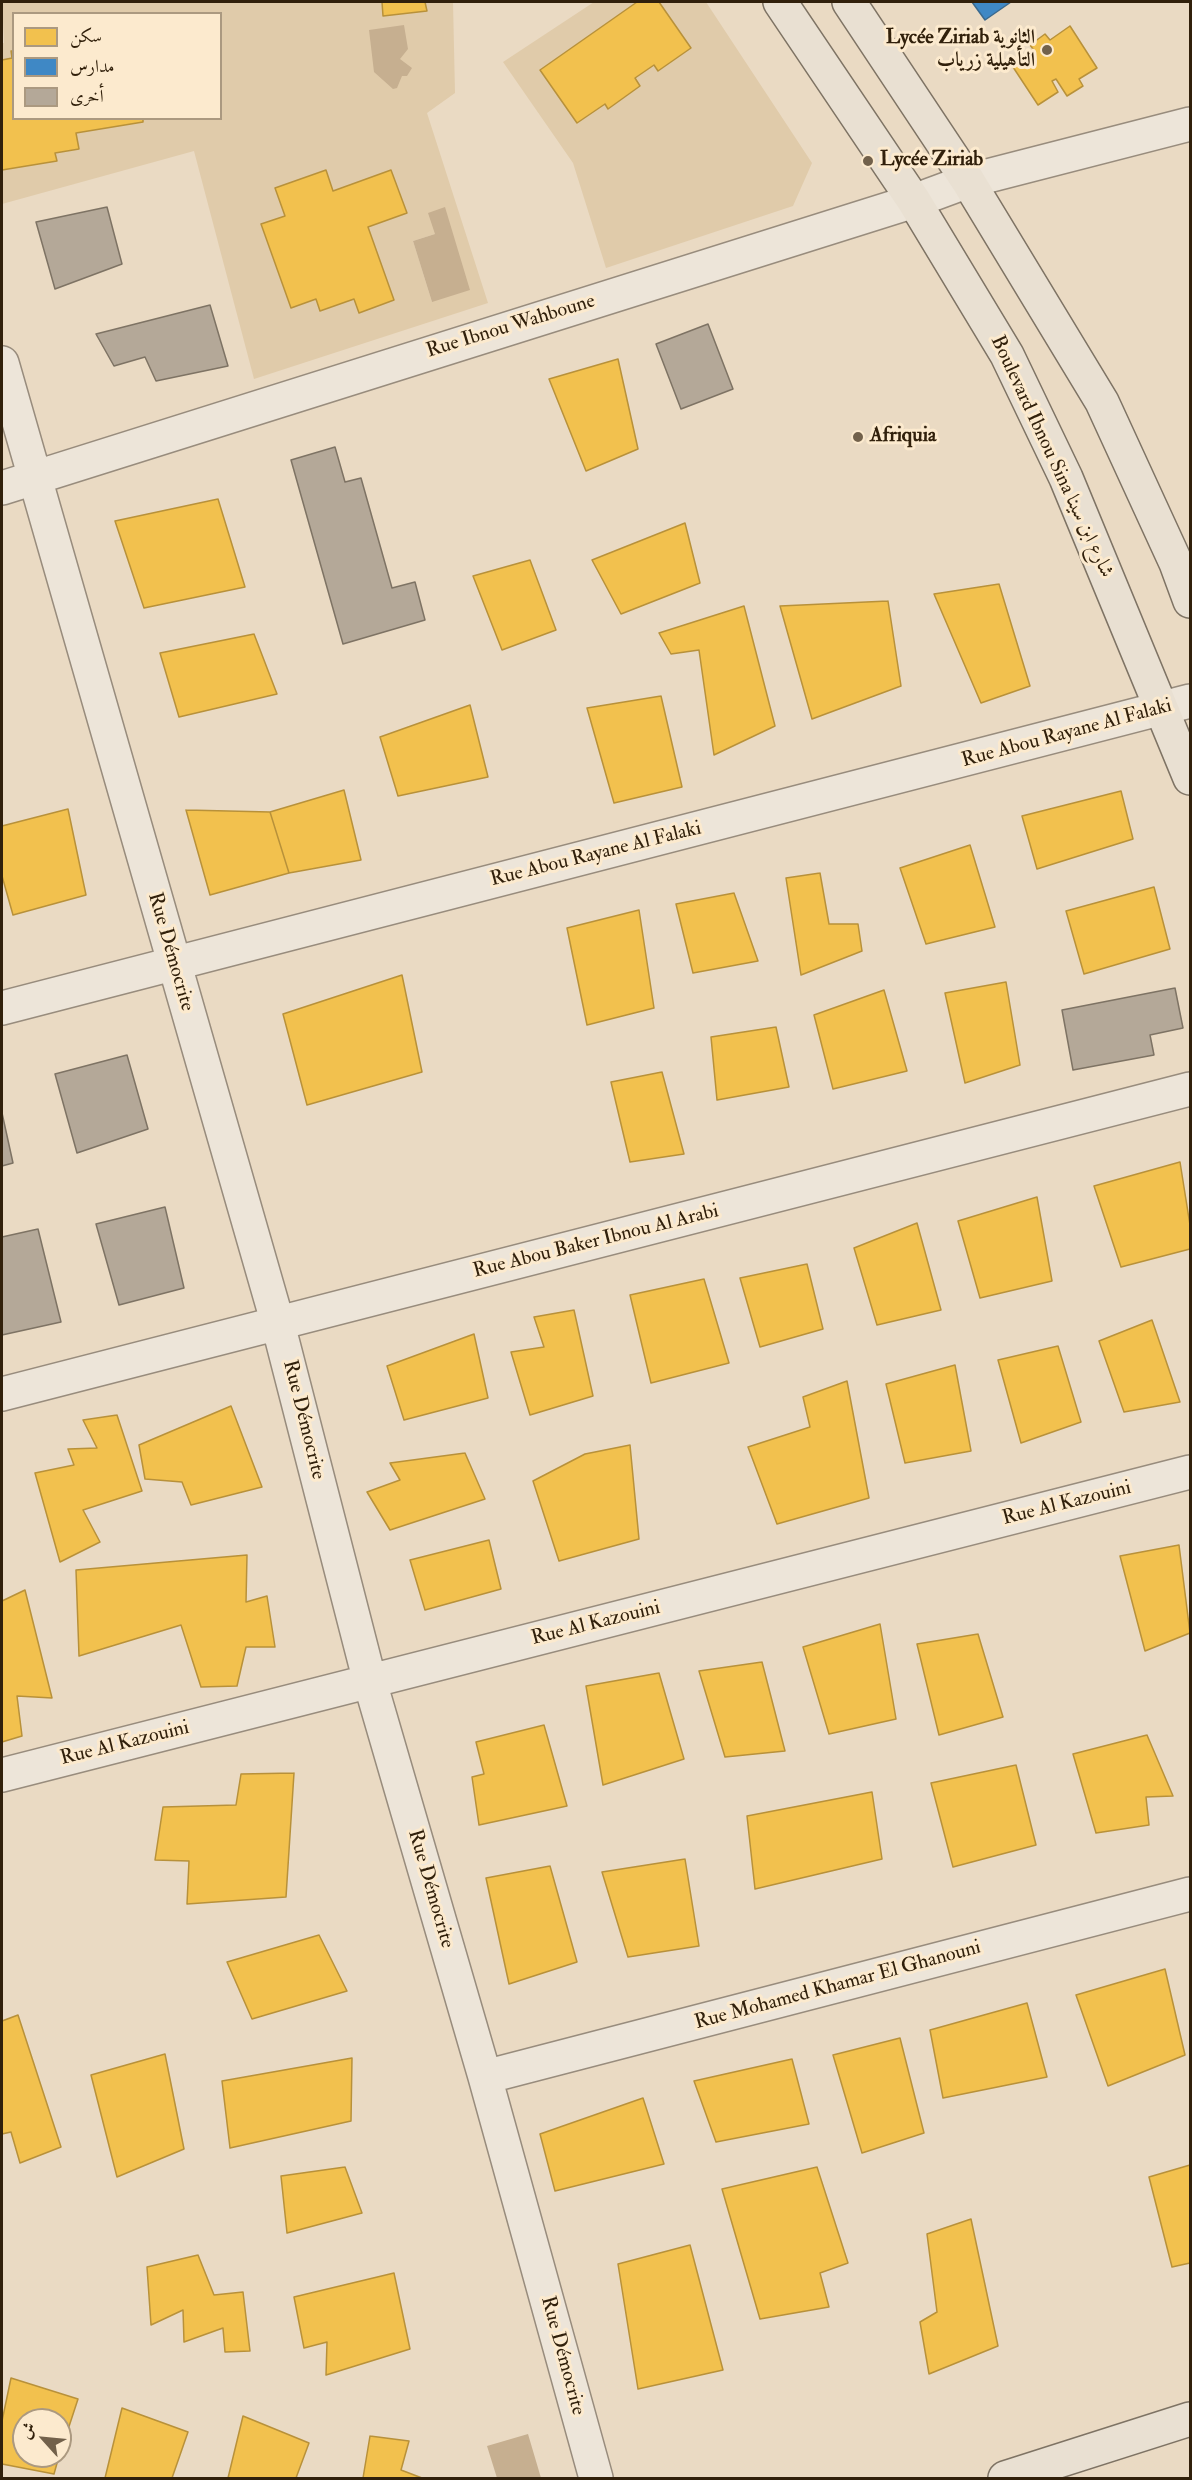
<!DOCTYPE html>
<html>
<head>
<meta charset="utf-8">
<style>
  body { margin:0 }
  #map { position:relative; width:1192px; height:2480px; overflow:hidden; background:#eadac3; font-family:"IM FELL Double Pica",Amiri,serif }
  canvas { display:block }
  .frame { position:absolute; inset:0; border:3px solid #31200b; pointer-events:none }
  .legend { position:absolute; left:12px; top:12px; width:210px; height:108px; box-sizing:border-box; background:#fceace; border:2px solid #ab9980; margin:0; padding:8px 10px; list-style:none; font-size:18px; color:#31200b }
  .legend li { display:flex; align-items:center; gap:12px; height:30px }
  .legend b { width:30px; border:2px solid #ab9980 }
  .north { position:absolute; left:12px; top:2408px; width:60px; height:60px; box-sizing:border-box; background:#fceace; border:2px solid #ab9980; border-radius:50%; rotate:297deg; font-size:16px; font-weight:700; line-height:24px; text-align:center; color:#31200b }
  .north::after { content:''; display:block; margin:auto; width:21px; height:27px; background:#72614b; clip-path:polygon(50% 0,100% 100%,50% 72%,0 100%) }
</style>
</head>
<body>
<div id="map">
<canvas width="1192" height="2480"></canvas>
<div class="frame"></div>
<ul class="legend">
<li><b style="height:16px;background:#f2c14e"></b>سكن</li>
<li><b style="height:16px;background:#3f88c5"></b>مدارس</li>
<li><b style="height:16px;background:#b4a898"></b>أخرى</li>
</ul>
<div class="north">ش</div>
</div>
<script>
const context = document.querySelector('canvas').getContext('2d');
context.lineJoin = 'round';
function fill(path, color) { context.fillStyle = color; context.fill(path, 'evenodd'); }
const poly = rows => new Path2D(rows.map(r => 'M' + r).join(''));
function trace(path, color, width, dash) { context.strokeStyle = color; context.lineWidth = width; context.lineCap = dash ? 'butt' : 'round'; context.setLineDash(dash || []); context.stroke(path); }
function write(font, color, halo, rows, align = 'center') {
  context.font = font + ' "IM FELL Double Pica",Amiri,serif'; context.lineWidth = 6; context.setLineDash([]); context.textBaseline = 'middle'; context.strokeStyle = halo; context.fillStyle = color; for (const [text, x, y, turn = 0] of rows) {
    context.save(); context.translate(x, y); context.rotate((+turn || 0) * Math.PI / 180); context.textAlign = isNaN(turn) ? turn : align; if (halo) context.strokeText(text, 0, 0); context.fillText(text, 0, 0); context.restore();
  }
}
const green = poly([
  [2,2,382,2,384,16,426,11,425,2,453,2,455,93,427,113,488,303,254,379,194,151,2,204,2,170,57,161,55,153,79,149,76,133,143,122,143,119,220,118,220,14,14,14,12,58,2,60,2,43,4,43],
  [325,170,333,191,368,227,394,300,359,313,354,299,321,311,316,299,291,308,261,225,285,216,276,188],
  [435,234,432,302,413,241],
  [594,2,637,2,540,70,577,123,605,104,608,109,640,86,635,78,654,65,658,71,691,48,659,2,706,2,812,163,793,206,606,268,573,163,503,62]
]);
const water = poly([
  [404,25,408,49,400,59,412,68,407,76,402,76,397,88,393,89,374,72,369,30],
  [445,207,470,290,432,302,413,241,435,234,428,213],
  [528,2434,541,2478,497,2478,487,2446]
]);
const homes = poly([
  [382,2,425,2,427,11,383,16,382,2],
  [637,2,659,2,691,48,658,71,654,65,635,78,640,86,608,109,605,104,577,123,540,70,637,2],
  [1070,26,1097,68,1079,79,1083,86,1067,96,1056,79,1052,81,1058,92,1038,105,1011,64,1033,49,1030,45,1045,34,1050,40,1070,26],
  [11,51,14,51,14,118,143,118,143,122,76,133,79,149,55,153,57,161,2,170,2,60,12,58,11,51],
  [326,170,333,191,391,170,407,213,368,227,394,300,359,313,354,299,320,311,316,299,291,308,261,224,285,216,275,188,326,170],
  [618,359,638,449,586,471,549,379,618,359],
  [218,499,245,587,144,608,115,521,218,499],
  [685,523,700,583,621,614,592,560,685,523],
  [530,560,556,630,502,650,473,576,530,560],
  [999,584,1030,686,981,703,934,594,999,584],
  [888,601,901,686,812,719,780,606,888,601],
  [744,606,775,726,714,755,699,650,671,654,659,633,744,606],
  [254,634,277,694,179,717,160,653,254,634],
  [661,696,682,787,614,803,587,708,661,696],
  [470,705,488,777,398,796,380,737,470,705],
  [344,790,361,860,289,873,270,812,344,790],
  [1121,791,1133,839,1037,869,1022,816,1121,791],
  [68,809,86,895,13,915,2,876,2,826,68,809],
  [186,810,270,812,289,873,210,895,186,810],
  [970,845,995,927,926,944,900,868,970,845],
  [820,873,829,924,858,924,862,951,801,975,786,878,820,873],
  [1154,887,1170,949,1084,974,1066,911,1154,887],
  [734,893,758,961,693,973,676,904,734,893],
  [639,910,654,1008,587,1025,567,928,639,910],
  [402,975,422,1072,307,1105,283,1014,402,975],
  [1006,982,1020,1065,965,1083,945,993,1006,982],
  [884,990,907,1071,833,1089,814,1015,884,990],
  [776,1027,789,1087,717,1100,711,1037,776,1027],
  [662,1072,684,1154,630,1162,611,1082,662,1072],
  [1180,1162,1190,1225,1190,1249,1121,1267,1094,1186,1180,1162],
  [1037,1197,1052,1281,980,1298,958,1221,1037,1197],
  [917,1223,941,1310,877,1325,854,1248,917,1223],
  [807,1264,823,1329,760,1347,740,1278,807,1264],
  [704,1279,729,1363,651,1383,630,1295,704,1279],
  [574,1310,593,1396,530,1415,511,1352,544,1347,534,1317,574,1310],
  [1152,1320,1180,1402,1124,1412,1099,1341,1152,1320],
  [474,1334,488,1398,404,1420,387,1366,474,1334],
  [1058,1346,1081,1422,1021,1443,998,1360,1058,1346],
  [955,1365,971,1451,905,1463,886,1384,955,1365],
  [847,1381,869,1498,777,1524,748,1447,810,1427,803,1397,847,1381],
  [231,1406,262,1487,191,1505,182,1482,145,1479,139,1445,231,1406],
  [117,1415,142,1491,83,1510,100,1542,60,1562,35,1473,74,1465,68,1449,97,1448,83,1420,117,1415],
  [630,1445,639,1539,559,1561,533,1481,585,1454,630,1445],
  [465,1453,485,1499,390,1530,367,1492,400,1480,390,1463,465,1453],
  [489,1540,501,1589,425,1610,410,1560,489,1540],
  [1179,1545,1190,1633,1145,1651,1120,1556,1179,1545],
  [247,1555,246,1602,267,1596,275,1647,246,1647,237,1686,201,1687,181,1625,79,1656,76,1570,247,1555],
  [25,1590,52,1698,17,1696,22,1736,2,1742,2,1601,25,1590],
  [880,1624,896,1719,829,1734,803,1647,880,1624],
  [978,1634,1003,1717,939,1735,917,1644,978,1634],
  [762,1662,785,1751,725,1757,699,1671,762,1662],
  [659,1673,684,1759,603,1785,586,1686,659,1673],
  [544,1725,567,1806,479,1825,472,1777,484,1774,476,1742,544,1725],
  [1147,1735,1173,1796,1146,1797,1149,1825,1096,1833,1073,1754,1147,1735],
  [1016,1765,1036,1845,953,1867,931,1783,1016,1765],
  [294,1773,286,1897,187,1904,189,1861,155,1860,163,1807,236,1805,241,1774,294,1773],
  [872,1792,882,1859,755,1889,747,1816,872,1792],
  [685,1859,699,1946,628,1957,602,1872,685,1859],
  [550,1866,577,1962,509,1984,486,1878,550,1866],
  [319,1935,347,1991,252,2019,227,1962,319,1935],
  [1165,1969,1185,2055,1108,2086,1076,1995,1165,1969],
  [1027,2003,1047,2077,943,2098,930,2030,1027,2003],
  [18,2015,61,2147,20,2163,11,2132,2,2134,2,2021,18,2015],
  [900,2038,924,2133,862,2153,833,2055,900,2038],
  [165,2054,184,2149,117,2177,91,2075,165,2054],
  [352,2058,351,2121,230,2148,222,2081,352,2058],
  [792,2059,809,2124,716,2142,694,2081,792,2059],
  [643,2098,664,2164,555,2191,540,2134,643,2098],
  [1190,2165,1190,2263,1172,2267,1149,2177,1190,2165],
  [345,2167,362,2213,287,2233,281,2176,345,2167],
  [817,2167,848,2263,820,2273,829,2307,760,2319,722,2189,817,2167],
  [971,2219,998,2346,929,2374,920,2322,937,2312,927,2234,971,2219],
  [690,2245,723,2370,638,2389,618,2264,690,2245],
  [198,2255,214,2295,243,2292,250,2351,225,2352,223,2328,184,2342,183,2310,151,2325,147,2267,198,2255],
  [394,2273,410,2349,326,2375,327,2342,304,2348,294,2297,394,2273],
  [11,2378,78,2399,60,2454,60,2420,24,2420,24,2456,59,2456,54,2474,2,2464,2,2421,11,2378],
  [122,2408,188,2432,172,2478,105,2478,122,2408],
  [243,2416,309,2443,296,2478,228,2478,243,2416],
  [370,2436,409,2441,401,2470,422,2478,363,2478,370,2436]
]);
const schools = poly([
  [972,2,1011,2,985,20,972,2]
]);
const building = poly([
  [107,207,122,264,55,289,36,222,107,207],
  [210,305,228,366,156,381,145,357,114,366,96,334,210,305],
  [708,324,733,389,681,409,656,344,708,324],
  [335,447,345,482,361,478,392,588,415,582,425,620,343,644,291,460,335,447],
  [1175,988,1183,1028,1150,1035,1154,1055,1073,1070,1062,1010,1175,988],
  [127,1055,148,1129,77,1153,55,1074,127,1055],
  [2,1113,13,1163,2,1166,2,1113],
  [165,1207,184,1288,119,1305,96,1224,165,1207],
  [38,1229,61,1322,2,1335,2,1237,38,1229]
]);
const minor = poly([
  [2,363,278,1324,370,1682,485,2077,596,2478],
  [2,488,914,201,968,181,1190,124],
  [2,1008,1190,701],
  [2,1394,1190,1089],
  [2,1775,1190,1472],
  [485,2077,1190,1894]
]);
const major = poly([
  [780,2,914,201,1007,355,1066,478,1190,778],
  [849,2,968,181,1102,402,1176,563,1190,601],
  [1005,2478,1190,2419]
]);
const markers = [
  [1047,50,6,"#72614b"],
  [868,161,6,"#72614b"],
  [858,437,6,"#72614b"]
];
const poiNames = [
  ["Lycée Ziriab الثانوية",1035,39,"right"],
  ["التأهيلية زرياب",1035,62,"right"],
  ["Lycée Ziriab",880,161],
  ["Afriquia",870,437]
];
const streetNames = [
  ["Rue Ibnou Wahboune",511,327,-17],
  ["Boulevard Ibnou Sina شارع ابن سينا",1051,457,65],
  ["Rue Abou Rayane Al Falaki",1067,734,-15],
  ["Rue Abou Rayane Al Falaki",596,855,-14],
  ["Rue Démocrite",170,952,74],
  ["Rue Abou Baker Ibnou Al Arabi",596,1242,-14],
  ["Rue Démocrite",303,1420,76],
  ["Rue Al Kazouini",1067,1504,-14],
  ["Rue Al Kazouini",596,1624,-14],
  ["Rue Al Kazouini",125,1744,-14],
  ["Rue Démocrite",430,1889,74],
  ["Rue Mohamed Khamar El Ghanouni",838,1986,-15],
  ["Rue Démocrite",562,2356,75]
];
fill(green, '#e0cbaa');
fill(water, '#c6af90');
fill(homes, '#f2c14e');
trace(homes, '#b8913a', 1.5);
fill(schools, '#3f88c5');
trace(schools, '#3b698d', 1.5);
fill(building, '#b4a898');
trace(building, '#7e7364', 1.5);
trace(minor, '#988c7d', 36);
trace(major, '#7e7364', 36);
trace(minor, '#ede5d9', 33);
trace(major, '#e9e0d2', 33);
for (const [x, y, r, color] of markers) { const dot = new Path2D(); dot.arc(x, y, r, 0, 2 * Math.PI); context.fillStyle = color; context.fill(dot); trace(dot, '#fceace', 2); }
write('bold 20px', '#31200b', '#fceace', poiNames, 'left');
write('20px', '#31200b', '#fceace', streetNames);
</script>
</body>
</html>
